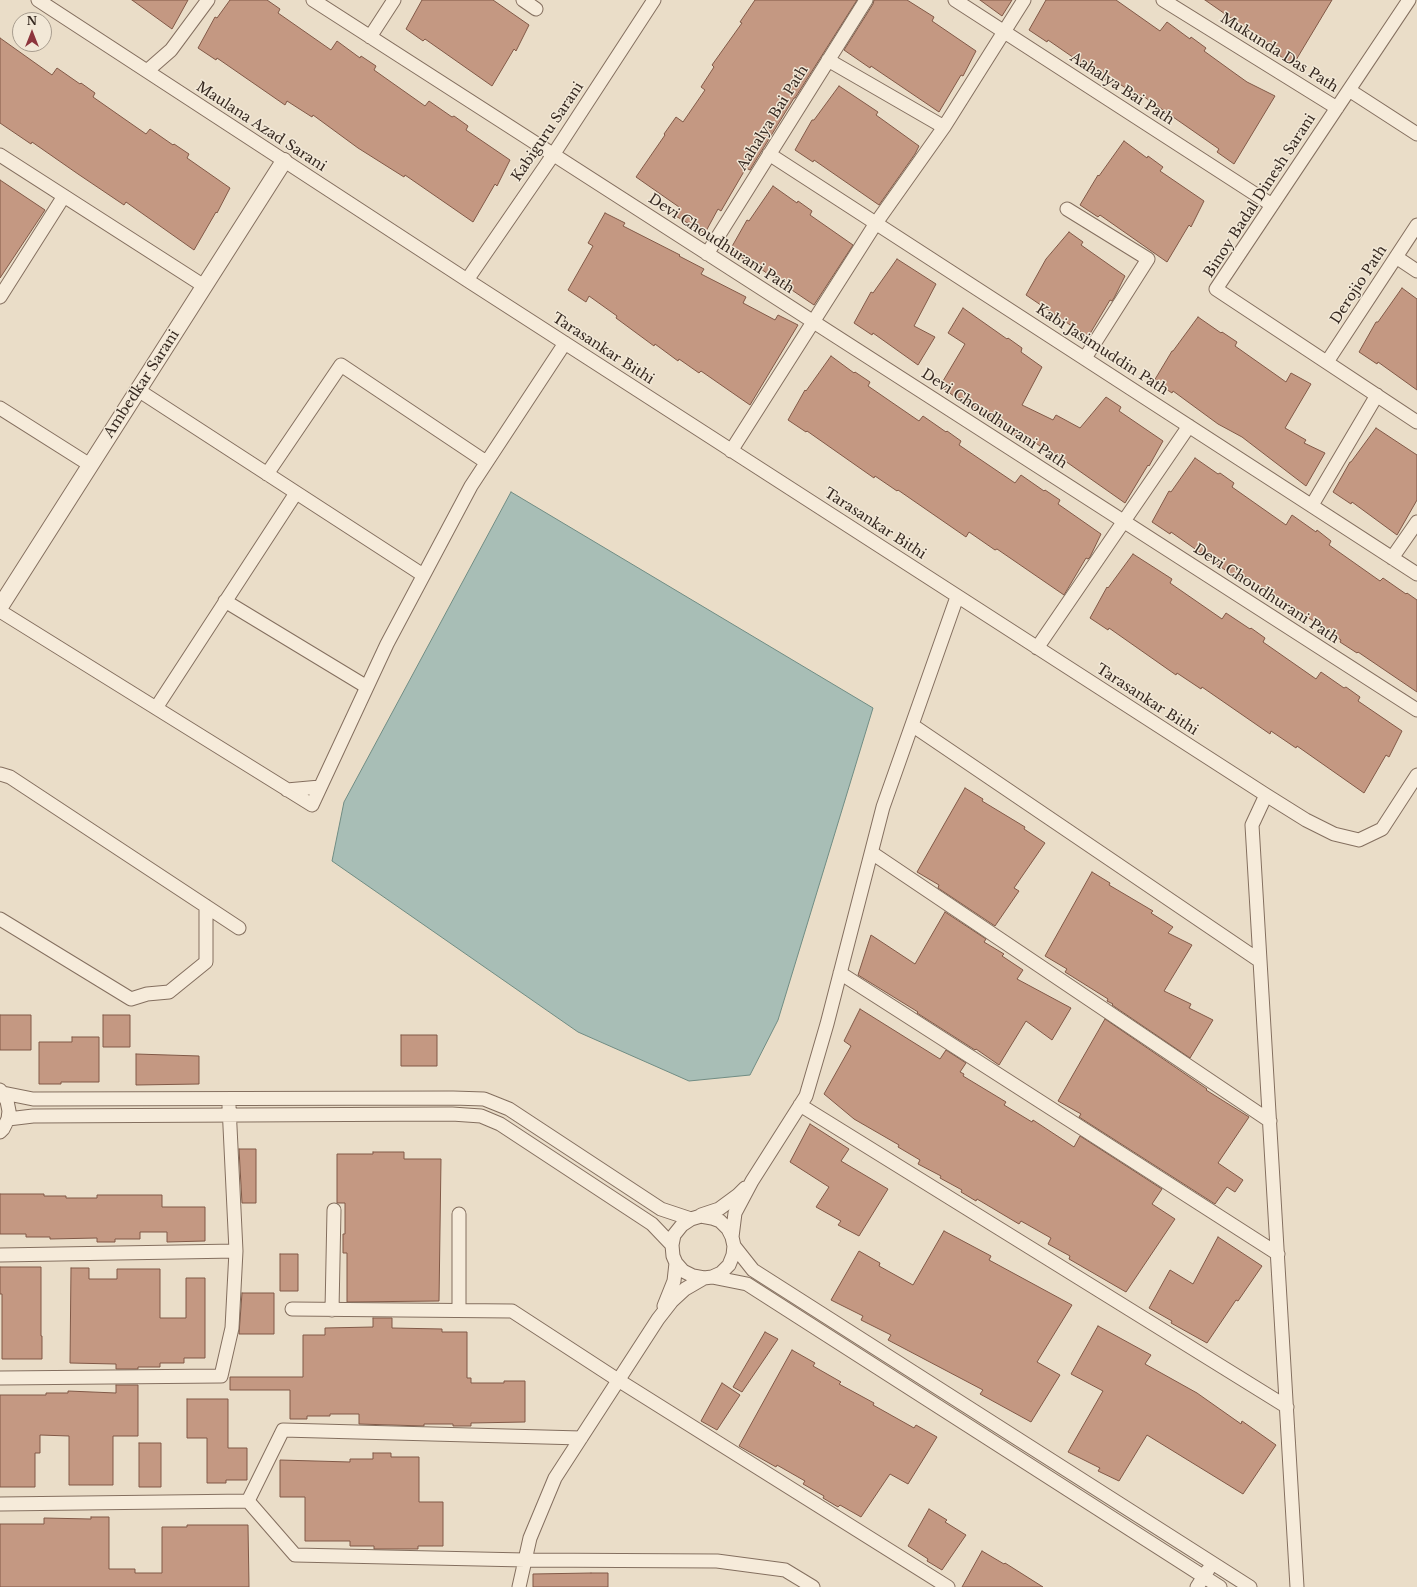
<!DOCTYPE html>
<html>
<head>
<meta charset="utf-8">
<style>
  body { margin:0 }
  #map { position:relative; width:1417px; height:1587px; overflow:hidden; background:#eaddc8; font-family:"Libre Baskerville",serif }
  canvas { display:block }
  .north { position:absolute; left:12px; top:12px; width:40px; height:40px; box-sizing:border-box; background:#f2e8d7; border:1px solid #a79c8e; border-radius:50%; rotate:0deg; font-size:11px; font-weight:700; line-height:16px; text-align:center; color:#362921 }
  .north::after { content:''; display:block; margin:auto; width:14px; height:18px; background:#8d353d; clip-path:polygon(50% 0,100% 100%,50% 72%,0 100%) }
</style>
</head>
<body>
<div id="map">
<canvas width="1417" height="1587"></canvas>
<div class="north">N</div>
</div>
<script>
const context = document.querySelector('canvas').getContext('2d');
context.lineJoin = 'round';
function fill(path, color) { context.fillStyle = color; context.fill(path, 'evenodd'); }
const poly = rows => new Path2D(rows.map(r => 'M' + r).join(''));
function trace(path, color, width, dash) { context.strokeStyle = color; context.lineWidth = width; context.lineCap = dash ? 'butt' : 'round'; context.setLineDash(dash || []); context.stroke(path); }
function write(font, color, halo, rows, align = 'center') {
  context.font = font + ' "Libre Baskerville",serif'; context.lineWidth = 3; context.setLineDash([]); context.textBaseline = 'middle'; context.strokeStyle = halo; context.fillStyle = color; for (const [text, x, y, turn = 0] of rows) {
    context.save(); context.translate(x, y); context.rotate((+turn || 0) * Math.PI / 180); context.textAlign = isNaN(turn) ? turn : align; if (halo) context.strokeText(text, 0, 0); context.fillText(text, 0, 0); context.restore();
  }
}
const water = poly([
  [511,492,873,708,778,1020,750,1075,689,1081,578,1032,332,861,344,802,511,492]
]);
const building = poly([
  [132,0,188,0,172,29,132,0],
  [230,0,267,0,280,9,278,13,331,50,337,41,360,58,361,56,376,66,374,70,425,106,429,101,452,117,454,116,468,126,466,130,510,160,497,186,495,184,473,222,405,175,404,177,358,148,313,115,312,117,287,101,285,105,217,58,216,60,198,48,215,17,217,18,230,0],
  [422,0,493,0,529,25,516,51,514,49,492,86,425,39,423,41,406,29,422,0],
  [755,0,857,0,795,98,794,98,750,170,746,168,721,211,718,209,705,233,674,215,679,207,636,177,665,135,664,134,676,117,683,122,705,90,701,87,714,67,712,65,742,23,740,22,755,0],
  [874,0,907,0,934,17,932,21,976,51,963,76,961,75,939,112,871,66,870,68,844,50,873,4,874,0],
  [980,0,1012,0,1002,16,980,0],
  [1046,0,1116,0,1160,31,1167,22,1190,39,1191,37,1206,48,1204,51,1233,72,1247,82,1275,96,1234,164,1217,152,1219,149,1143,96,1141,98,1118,83,1116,87,1048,40,1047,42,1029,30,1046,0],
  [1205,0,1332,0,1293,65,1276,53,1277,50,1205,0],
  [0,38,52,75,57,68,80,84,81,83,95,93,93,97,123,118,146,134,150,129,173,145,174,144,189,154,187,158,230,188,217,213,216,212,194,250,126,202,124,205,78,174,32,142,31,144,0,123,0,38],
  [839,86,878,112,876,115,919,146,915,154,879,205,814,160,813,162,795,150,812,120,814,120,839,86],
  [1124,141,1147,158,1148,156,1163,167,1160,171,1204,201,1191,227,1189,225,1167,262,1100,215,1098,217,1080,205,1098,175,1099,176,1124,141],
  [0,180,45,210,0,278,0,180],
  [773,186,797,203,798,201,812,211,810,215,853,245,814,305,749,261,748,262,730,250,747,220,749,221,773,186],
  [605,213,625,223,623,226,680,255,679,256,704,269,701,274,746,297,743,303,775,320,778,315,798,325,750,405,701,371,699,373,679,359,678,361,655,344,654,346,616,318,617,316,589,296,586,302,568,290,593,246,588,243,605,213],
  [1069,232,1083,242,1081,245,1125,276,1114,298,1112,301,1110,300,1088,337,1026,295,1046,259,1069,232],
  [897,259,936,284,914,326,935,337,918,365,873,333,872,335,854,323,871,292,873,293,897,259],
  [1402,288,1417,299,1417,390,1378,362,1377,364,1359,352,1376,322,1378,322,1402,288],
  [963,308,1007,339,1008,338,1022,348,1021,352,1042,367,1022,405,1053,420,1056,415,1080,428,1106,397,1121,407,1119,411,1163,441,1149,466,1148,465,1125,503,1058,456,1057,458,1030,439,1027,444,959,397,958,399,940,386,965,344,948,333,963,308],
  [1198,317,1221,333,1222,332,1237,342,1235,346,1286,382,1291,373,1311,384,1285,428,1306,440,1304,443,1325,453,1306,486,1242,437,1218,424,1173,391,1172,393,1154,381,1172,351,1173,351,1198,317],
  [831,356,854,373,855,372,870,382,868,386,919,421,923,416,946,432,947,431,961,441,959,445,1015,483,1021,475,1044,491,1045,490,1060,500,1058,504,1101,534,1090,557,1088,559,1086,558,1064,595,997,549,995,550,969,532,966,537,898,490,897,491,875,476,874,478,807,431,806,432,788,420,805,390,806,391,831,356],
  [1376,428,1417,455,1417,500,1397,535,1352,502,1351,504,1333,492,1350,462,1351,462,1376,428],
  [1195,458,1218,474,1220,473,1234,483,1232,487,1286,525,1292,515,1316,532,1317,530,1331,541,1329,545,1380,581,1383,578,1406,594,1407,593,1417,600,1417,692,1358,652,1357,653,1340,642,1341,640,1268,590,1267,591,1241,574,1238,579,1171,532,1170,534,1152,522,1169,491,1171,492,1195,458],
  [1133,554,1172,579,1170,583,1222,619,1226,613,1250,629,1251,628,1265,638,1263,642,1316,679,1321,672,1344,688,1346,687,1360,697,1358,701,1402,731,1389,757,1386,755,1364,793,1297,746,1296,748,1271,731,1270,734,1202,687,1201,689,1177,673,1176,675,1109,628,1108,630,1090,618,1107,587,1108,588,1133,554],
  [965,788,983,799,982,801,1025,827,1024,829,1045,843,1014,888,1019,891,995,926,938,888,939,885,917,872,965,788],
  [1092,872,1110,883,1109,885,1153,911,1151,913,1173,927,1168,933,1192,945,1164,991,1191,1004,1189,1008,1213,1020,1190,1058,1112,1005,1113,1004,1107,1001,1108,999,1065,972,1067,969,1045,956,1092,872],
  [945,912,986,939,984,942,1004,954,1002,956,1023,970,1017,979,1071,1008,1052,1040,1026,1021,999,1065,976,1049,975,1050,917,1013,918,1012,858,975,871,935,915,964,945,912],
  [860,1009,940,1059,946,1050,966,1063,960,1072,964,1074,963,1076,1006,1102,1004,1105,1032,1122,1033,1120,1074,1147,1080,1136,1162,1189,1152,1204,1175,1219,1126,1292,1069,1259,1070,1256,1048,1244,1051,1238,1021,1221,1019,1224,977,1199,976,1201,961,1192,962,1190,940,1178,941,1176,918,1164,920,1160,898,1147,899,1145,854,1119,824,1094,851,1046,844,1041,860,1009],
  [0,1015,31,1015,31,1050,0,1050,0,1015],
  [103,1015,130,1015,130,1047,103,1047,103,1015],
  [1105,1019,1207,1089,1206,1090,1249,1117,1218,1163,1243,1180,1235,1192,1227,1187,1215,1204,1079,1117,1081,1114,1058,1101,1105,1019],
  [401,1035,437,1035,437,1066,401,1066,401,1035],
  [72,1037,99,1037,99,1082,61,1082,61,1084,39,1084,39,1042,72,1042,72,1037],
  [136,1054,199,1056,199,1084,136,1085,136,1054],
  [810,1124,849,1149,841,1161,888,1189,859,1236,838,1225,841,1221,816,1207,829,1187,790,1162,810,1124],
  [239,1149,256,1149,256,1203,242,1203,239,1149],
  [373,1152,404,1152,404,1159,441,1159,439,1301,347,1302,347,1253,343,1253,343,1234,345,1234,345,1203,337,1203,337,1154,373,1154,373,1152],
  [0,1194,44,1194,44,1196,66,1196,66,1198,97,1198,97,1195,162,1195,162,1207,205,1207,205,1241,167,1242,167,1232,140,1232,140,1239,115,1239,115,1242,97,1242,97,1238,50,1239,50,1237,26,1237,26,1234,0,1234,0,1194],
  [944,1231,991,1256,989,1260,1072,1305,1037,1362,1060,1375,1031,1422,980,1394,983,1390,888,1340,891,1335,861,1320,863,1316,831,1300,859,1251,880,1263,879,1266,913,1285,944,1231],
  [1218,1237,1262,1266,1238,1301,1236,1300,1207,1343,1171,1323,1172,1321,1149,1308,1170,1270,1193,1284,1218,1237],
  [280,1254,298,1254,298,1291,280,1291,280,1254],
  [0,1267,41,1267,41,1336,42,1336,42,1359,2,1359,2,1294,0,1294,0,1267],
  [71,1268,89,1268,89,1279,117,1279,117,1269,160,1269,160,1318,186,1318,186,1278,205,1278,205,1358,184,1358,184,1363,160,1363,160,1367,138,1367,138,1369,116,1369,116,1364,70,1363,71,1268],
  [242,1293,274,1293,274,1334,239,1334,242,1293],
  [373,1318,392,1318,392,1328,442,1329,442,1332,467,1332,467,1378,471,1378,471,1383,504,1383,504,1381,525,1381,525,1422,471,1423,471,1426,453,1426,453,1424,424,1424,424,1426,359,1424,359,1414,330,1414,330,1416,307,1416,307,1419,290,1419,290,1390,230,1390,230,1377,303,1377,303,1335,325,1335,325,1328,373,1327,373,1318],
  [1098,1326,1151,1355,1145,1364,1197,1393,1241,1424,1242,1421,1276,1445,1243,1494,1147,1435,1119,1481,1098,1471,1100,1468,1068,1452,1103,1391,1071,1374,1098,1326],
  [765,1332,778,1339,742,1392,733,1387,765,1332],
  [792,1350,815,1363,813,1366,841,1382,839,1384,874,1403,873,1405,914,1428,916,1425,937,1437,908,1484,890,1474,861,1517,840,1505,838,1507,823,1498,824,1496,803,1484,805,1481,777,1465,776,1467,739,1446,792,1350],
  [722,1383,740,1395,717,1430,701,1421,722,1383],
  [116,1385,138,1385,138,1436,113,1436,113,1485,69,1485,69,1436,40,1435,40,1453,35,1453,35,1487,0,1487,0,1395,46,1395,46,1393,68,1393,68,1391,116,1393,116,1385],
  [187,1399,228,1399,228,1448,247,1448,247,1480,226,1480,226,1483,207,1483,207,1438,187,1438,187,1399],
  [139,1443,161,1443,161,1487,139,1487,139,1443],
  [373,1453,391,1453,391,1457,419,1457,419,1502,443,1502,443,1546,418,1546,418,1549,374,1549,374,1546,350,1546,350,1541,305,1541,305,1497,280,1497,280,1460,350,1462,350,1459,373,1459,373,1453],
  [929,1509,947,1520,945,1522,966,1535,942,1570,927,1561,928,1559,908,1546,929,1509],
  [91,1517,109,1517,109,1569,135,1569,135,1573,162,1573,162,1527,187,1527,187,1525,248,1525,249,1587,0,1587,0,1524,44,1524,44,1518,91,1519,91,1517],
  [982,1551,1004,1564,1005,1563,1043,1587,962,1587,982,1551],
  [591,1573,608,1573,608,1587,533,1587,533,1574,591,1573]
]);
const minor = poly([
  [38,0,467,280,1266,795,1306,820,1334,834,1359,840,1382,829,1417,775],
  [313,0,1417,710],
  [523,0,536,9],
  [955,0,1272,205],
  [1163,0,1337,108],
  [1409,0,1216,289,1417,422],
  [370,37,394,0],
  [828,60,944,127],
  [147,71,171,50,208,0],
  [1349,90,1417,134],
  [769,154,1417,574],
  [0,155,204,286],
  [1067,209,1148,259,1085,358],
  [707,254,866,0],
  [1396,257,1417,271],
  [467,280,553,155,654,0],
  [0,297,64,196],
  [1327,362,1417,225],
  [138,390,423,575],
  [0,408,90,465],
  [731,451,876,223,944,127,1024,0],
  [267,474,341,365,486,462],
  [1312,505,1377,395],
  [1392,558,1417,522],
  [225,601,367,687],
  [0,611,312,805,387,644,471,486,565,343],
  [1037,648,1189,426],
  [156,708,296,493],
  [912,725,1260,961],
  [0,774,10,777,239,928],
  [287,790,320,787],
  [1266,795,1252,825,1297,1587],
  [872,853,1270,1121],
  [0,919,131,999,147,994,169,992,206,962,206,906],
  [840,973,1278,1254],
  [0,1090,7,1101,9,1111,8,1119,3,1129,0,1132],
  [3,1093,33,1099,453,1098,484,1099,509,1109,661,1209,691,1219],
  [800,1105,1287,1407],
  [8,1119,33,1116,452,1114,481,1116,500,1124,652,1224,672,1245],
  [459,1214,459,1310],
  [701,1215,719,1209,738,1195,745,1188],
  [732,1237,735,1213,752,1181,806,1096,827,1024,883,807,957,597],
  [734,1246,753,1270,1250,1587],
  [0,1255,236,1251],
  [712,1277,747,1284,1220,1587],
  [664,1306,674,1281,676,1263],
  [292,1309,512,1311,618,1380,948,1587],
  [332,1310,334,1210],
  [0,1378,221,1376,232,1328,236,1251,229,1106],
  [581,1438,283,1430,248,1501,295,1555,525,1560,717,1561,785,1570,813,1587],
  [0,1504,248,1501],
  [519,1587,530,1538,555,1478,658,1319,672,1301,685,1289,704,1278,712,1277,721,1273,729,1265,733,1255,734,1246,732,1237,728,1229,720,1221,712,1218,701,1216,691,1219,682,1225,674,1235,672,1245,673,1256,676,1263,683,1271,693,1276,704,1278],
  [1197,1587,1208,1570]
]);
const tertiary = poly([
  [0,607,284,161]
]);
const streetNames = [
  ["Mukunda Das Path",1279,53,32],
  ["Aahalya Bai Path",1122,89,33],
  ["Aahalya Bai Path",773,118,-58],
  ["Maulana Azad Sarani",261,127,33],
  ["Kabiguru Sarani",548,132,-56],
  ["Binoy Badal Dinesh Sarani",1260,196,-57],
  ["Devi Choudhurani Path",721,244,33],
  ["Derojio Path",1359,285,-57],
  ["Tarasankar Bithi",603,349,33],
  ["Kabi Jasimuddin Path",1102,350,33],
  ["Ambedkar Sarani",142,384,-57],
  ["Devi Choudhurani Path",994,419,33],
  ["Tarasankar Bithi",875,524,33],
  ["Devi Choudhurani Path",1266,594,33],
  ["Tarasankar Bithi",1147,700,33]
];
fill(water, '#a8beb6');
trace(water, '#708c83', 1);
fill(building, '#c49882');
trace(building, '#815947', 1);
trace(minor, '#846f5f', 15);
trace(tertiary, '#846f5f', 18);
trace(minor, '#f6ebda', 13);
trace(tertiary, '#f6ebda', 16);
write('14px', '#362921', '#f2e8d7', streetNames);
</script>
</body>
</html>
